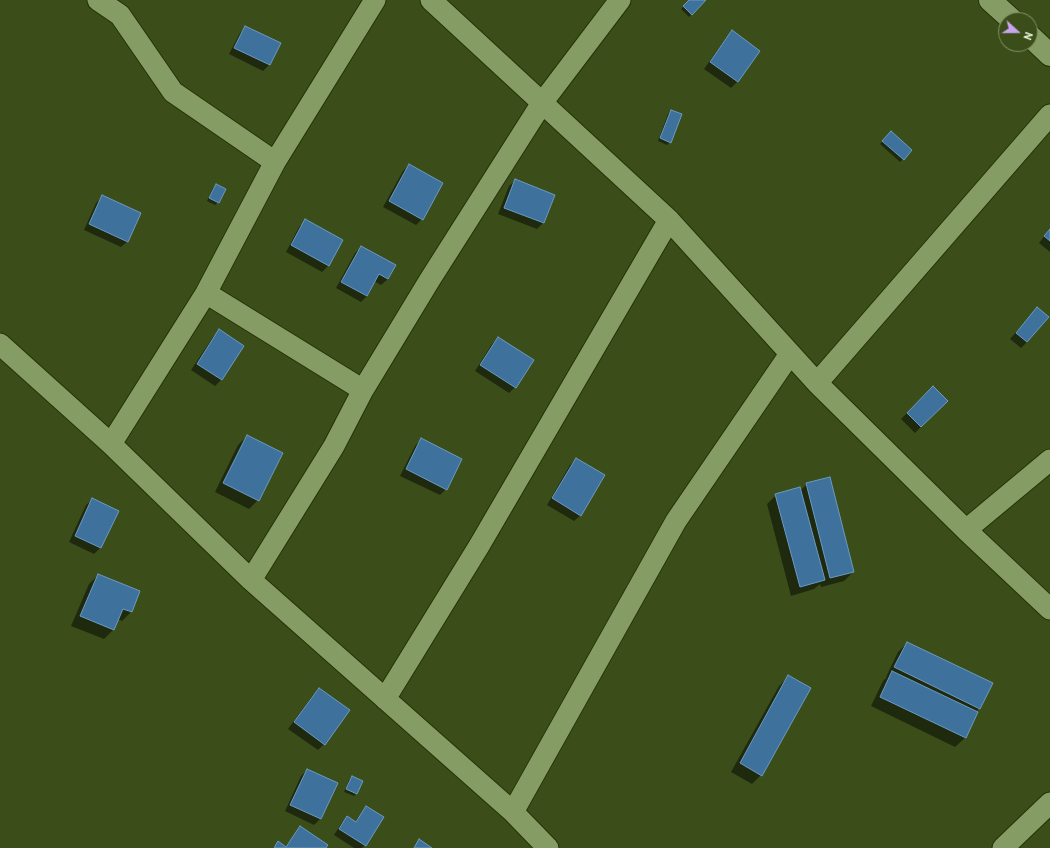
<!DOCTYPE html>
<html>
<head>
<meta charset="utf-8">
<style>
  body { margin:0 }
  #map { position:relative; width:1050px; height:848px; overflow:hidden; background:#3b4e19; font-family:"PT Sans",sans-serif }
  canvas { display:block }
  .north { position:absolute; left:998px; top:12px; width:40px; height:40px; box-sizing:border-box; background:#3b4e19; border:1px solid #829267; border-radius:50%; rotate:111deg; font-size:11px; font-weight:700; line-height:16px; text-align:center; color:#ecf8dc }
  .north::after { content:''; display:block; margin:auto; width:14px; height:18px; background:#c9a5ee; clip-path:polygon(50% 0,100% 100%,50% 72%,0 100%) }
</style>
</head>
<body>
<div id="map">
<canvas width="1050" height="848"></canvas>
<div class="north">N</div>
</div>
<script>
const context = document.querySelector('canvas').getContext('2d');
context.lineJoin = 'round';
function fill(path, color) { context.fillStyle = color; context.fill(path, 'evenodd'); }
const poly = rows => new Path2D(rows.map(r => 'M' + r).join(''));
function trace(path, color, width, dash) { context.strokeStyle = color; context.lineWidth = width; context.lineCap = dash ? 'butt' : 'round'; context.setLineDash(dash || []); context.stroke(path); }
const shadow = poly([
  [690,0,705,0,689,17,681,9],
  [246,27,280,43,269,65,263,71,229,54,240,33],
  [732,32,759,51,737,82,731,88,704,69,726,38],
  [671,111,670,142,667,145,658,141,668,114],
  [891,132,911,151,900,162,880,144],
  [409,165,422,219,416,225,383,207,403,171],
  [516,180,554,195,543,223,537,229,498,214,509,186],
  [216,185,224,189,218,202,215,205,207,201,213,188],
  [102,197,128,241,121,247,84,230,96,203],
  [306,220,342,241,328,266,322,272,286,252,299,227],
  [1050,229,1050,252,1039,243],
  [361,247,395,265,388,279,381,285,374,281,367,296,361,302,336,288,355,253],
  [1031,315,1027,342,1021,348,1010,339],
  [219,331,243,346,221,380,215,386,191,370,213,337],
  [499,338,515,387,509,393,475,371,492,344],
  [933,387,946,401,915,433,901,419],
  [247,436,258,500,249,509,215,492,238,445],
  [421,439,446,489,440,495,400,476,415,446],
  [576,459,581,515,574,521,547,505,570,465],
  [807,484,853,572,844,581,821,587,820,584,814,589,791,596,767,504,776,495,800,491],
  [93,499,118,511,100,548,94,554,69,542,86,505],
  [98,575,131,612,122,621,118,619,113,630,104,639,71,626,89,584],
  [907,643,979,708,976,712,977,712,965,738,955,747,871,706,883,681,887,677,886,677,898,652],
  [789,676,761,775,752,784,731,772,779,686],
  [319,689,324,744,318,750,288,729,313,695],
  [307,770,336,784,320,819,314,825,285,811,301,776],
  [352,777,357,793,354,796,344,792,349,780],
  [366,807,365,845,362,848,354,848,334,835,341,824,347,817,355,822],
  [301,827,324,848,273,848,278,843,285,847]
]);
const building = poly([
  [689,0,706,0,692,15,683,6,689,0],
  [245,26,281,43,270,65,234,48,245,26],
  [732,30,760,51,738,82,710,62,732,30],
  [671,110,682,114,671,143,660,138,671,110],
  [891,131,912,150,904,160,882,141,891,131],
  [409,164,443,183,423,220,389,201,409,164],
  [515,179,555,195,544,223,504,208,515,179],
  [216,184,226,189,219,203,209,198,216,184],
  [102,195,141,213,128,242,89,224,102,195],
  [305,219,343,240,329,266,291,245,305,219],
  [1050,229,1050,241,1044,236,1050,229],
  [361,246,396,265,388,279,379,274,367,296,341,282,361,246],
  [1037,307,1049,317,1027,342,1016,333,1037,307],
  [219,329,244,346,222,380,197,364,219,329],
  [498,337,534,360,516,388,480,365,498,337],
  [933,386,948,401,921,427,907,413,933,386],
  [247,435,283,453,259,501,223,483,247,435],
  [421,438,462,459,447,490,406,469,421,438],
  [576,458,605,475,581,516,552,498,576,458],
  [830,477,854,572,830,578,806,483,830,477],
  [800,487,825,580,800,587,775,494,800,487],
  [92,498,119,511,101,548,75,536,92,498],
  [98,574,140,591,132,612,123,609,114,630,80,616,98,574],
  [907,642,993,683,980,709,894,667,907,642],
  [892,671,978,712,966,738,880,697,892,671],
  [788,675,811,688,762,776,740,763,788,675],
  [319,688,350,710,325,745,294,722,319,688],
  [307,769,338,783,321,819,290,805,307,769],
  [352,776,363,781,357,794,346,789,352,776],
  [366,806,384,817,366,846,339,829,347,816,356,822,366,806],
  [300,826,328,845,326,848,274,848,278,841,286,847,300,826],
  [419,839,432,848,414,848,419,839]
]);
const minor = poly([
  [98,0,120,15,173,92,275,162],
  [431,0,669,220,817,383,966,530,1050,609],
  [206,293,363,390],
  [0,344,111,444,251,580,513,812,548,848],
  [817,383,1050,115],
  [111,444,206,293,275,162,375,0],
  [966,530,1050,460],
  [251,580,334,446,363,390,429,281,542,103,620,0],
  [385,699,479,546,669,220],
  [513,812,676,521,790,354],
  [1003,848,1050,803]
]);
const tertiary = poly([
  [990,0,1012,20],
  [1030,36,1050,55]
]);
fill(shadow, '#0007');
fill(building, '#3f719d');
trace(building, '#6b9ac4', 1);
trace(minor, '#243209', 23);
trace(tertiary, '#243209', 24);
trace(minor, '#869c65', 21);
trace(tertiary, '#869c65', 22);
</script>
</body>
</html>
